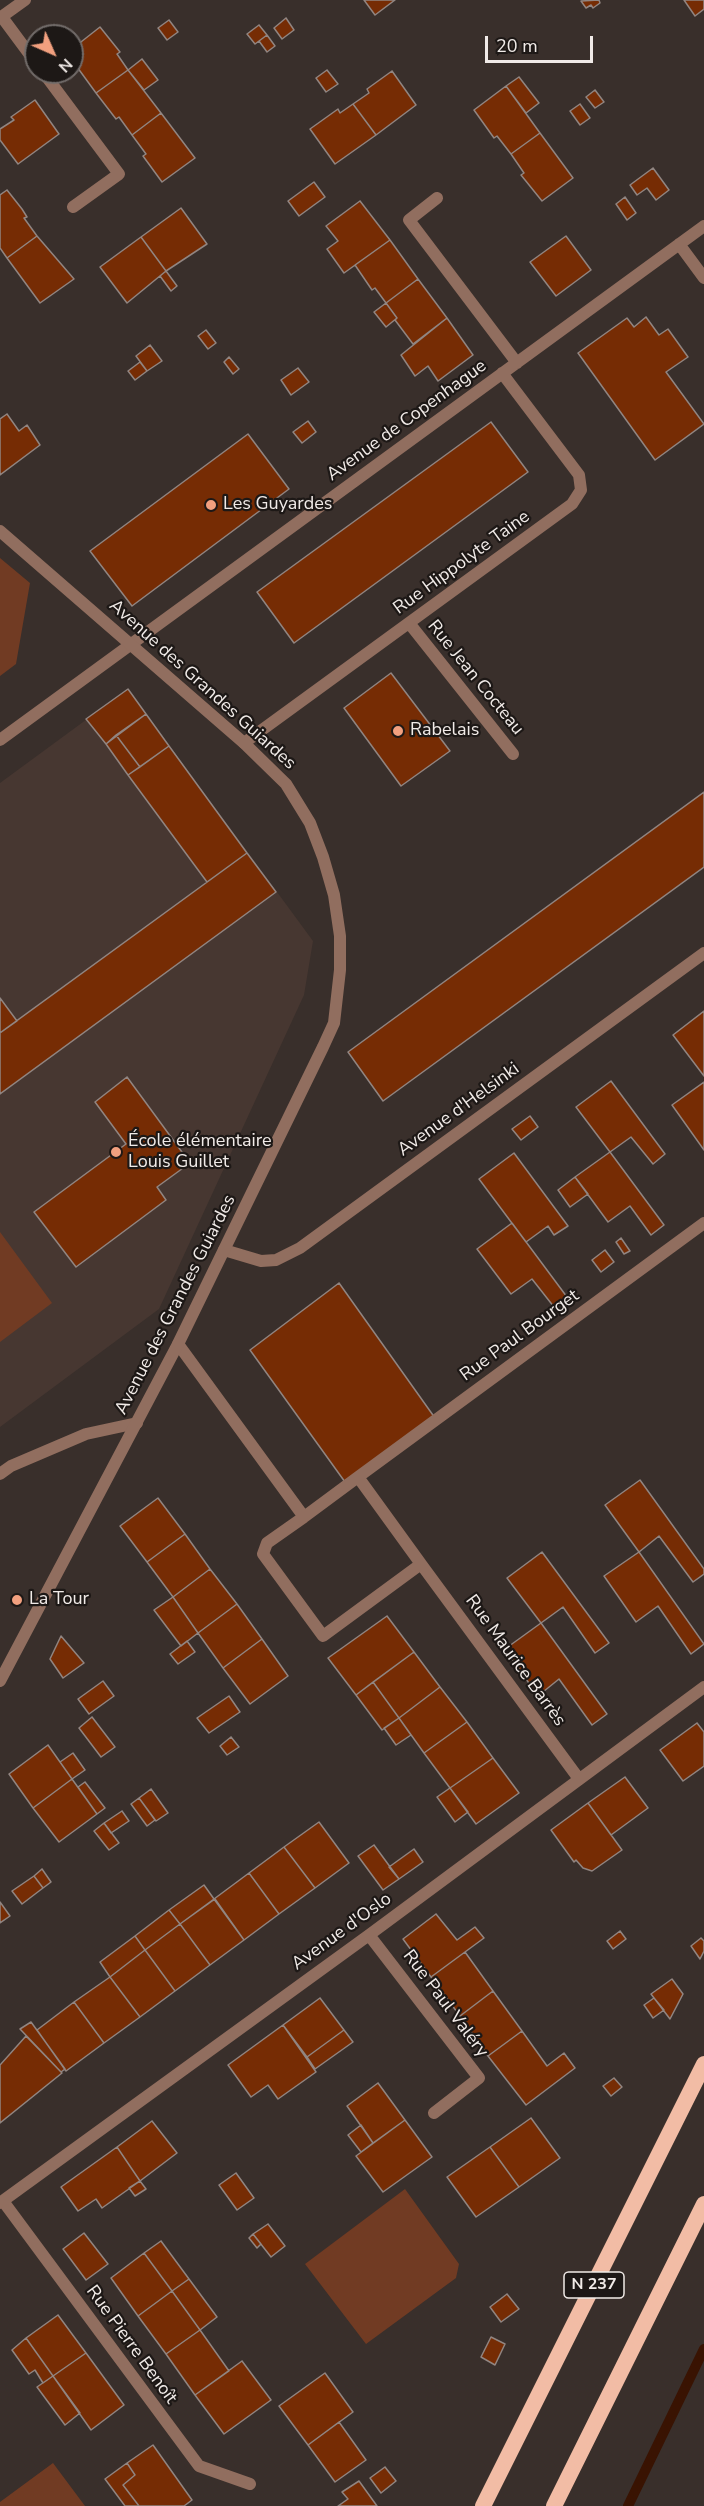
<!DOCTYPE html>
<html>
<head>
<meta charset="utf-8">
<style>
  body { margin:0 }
  #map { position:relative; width:704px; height:2506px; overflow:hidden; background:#392f2b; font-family:"Nunito Sans",sans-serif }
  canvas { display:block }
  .north { position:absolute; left:24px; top:24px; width:60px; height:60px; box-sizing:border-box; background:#1d1816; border:2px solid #726c6a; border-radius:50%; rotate:135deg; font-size:16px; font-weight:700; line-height:24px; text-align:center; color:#f1ebe8 }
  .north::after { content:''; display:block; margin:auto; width:21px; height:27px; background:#f2a07f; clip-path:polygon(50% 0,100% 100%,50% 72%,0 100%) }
  .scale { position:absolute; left:485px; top:36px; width:108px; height:27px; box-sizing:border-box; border:3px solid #f1ebe8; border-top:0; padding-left:8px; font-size:18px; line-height:21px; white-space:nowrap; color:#f1ebe8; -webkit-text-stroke:4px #1d1816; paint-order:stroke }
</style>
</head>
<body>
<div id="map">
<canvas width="704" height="2506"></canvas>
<div class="north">N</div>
<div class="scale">20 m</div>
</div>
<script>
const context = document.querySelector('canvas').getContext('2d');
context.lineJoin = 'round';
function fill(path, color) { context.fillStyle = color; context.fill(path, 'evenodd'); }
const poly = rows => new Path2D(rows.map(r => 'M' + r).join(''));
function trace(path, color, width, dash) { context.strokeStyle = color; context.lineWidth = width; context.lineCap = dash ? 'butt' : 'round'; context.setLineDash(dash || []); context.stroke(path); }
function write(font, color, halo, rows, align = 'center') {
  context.font = font + ' "Nunito Sans",sans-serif'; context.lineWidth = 4.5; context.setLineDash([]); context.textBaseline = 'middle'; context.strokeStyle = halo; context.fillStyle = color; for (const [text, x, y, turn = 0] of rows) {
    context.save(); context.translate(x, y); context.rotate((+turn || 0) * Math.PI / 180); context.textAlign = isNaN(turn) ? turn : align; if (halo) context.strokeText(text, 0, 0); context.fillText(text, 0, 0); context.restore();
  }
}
const built = poly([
  [128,689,313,941,304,995,159,1309,0,1427,0,783]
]);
const green = poly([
  [0,558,30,583,16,664,0,676],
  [0,1232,52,1303,0,1342],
  [405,2189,459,2264,456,2278,366,2344,305,2264],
  [53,2463,85,2506,0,2506,0,2502]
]);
const stream = poly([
  [628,2506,704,2349]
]);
const building = poly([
  [364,0,395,0,375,15,364,0],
  [599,0,600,3,593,8,591,5,586,8,581,1,599,0],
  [684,0,704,0,704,9,695,16,684,0],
  [286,18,294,30,282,39,274,28,286,18],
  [169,20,178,32,167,40,158,28,169,20],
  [259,25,267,35,255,44,247,34,259,25],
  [100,27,120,52,117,54,128,70,96,93,72,60,72,49,100,27],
  [267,35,275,46,267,52,259,41,267,35],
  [142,59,158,80,144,90,128,70,142,59],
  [128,70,161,113,132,135,119,117,116,119,96,93,128,70],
  [327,70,338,84,326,92,316,78,327,70],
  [392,71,416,105,376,135,353,104,369,93,367,89,392,71],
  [519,77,539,103,526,113,506,86,519,77],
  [506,86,540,133,511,154,497,136,494,138,474,110,506,86],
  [595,90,604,102,595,108,586,97,595,90],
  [35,100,59,134,18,164,0,140,0,129,14,120,11,117,35,100],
  [353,104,376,135,335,164,310,129,338,109,340,113,353,104],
  [580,104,590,118,580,125,570,111,580,104],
  [161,113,195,158,162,182,143,156,146,154,132,135,161,113],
  [540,133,573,178,542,201,521,175,524,173,511,154,540,133],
  [653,168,669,190,656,200,647,188,637,195,630,185,653,168],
  [314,182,325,197,299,216,288,201,314,182],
  [7,190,22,209,27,217,24,218,37,236,7,258,0,248,0,195,7,190],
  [625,197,636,213,627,220,616,204,625,197],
  [360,201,390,240,344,273,327,249,338,241,326,226,360,201],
  [181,208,207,244,166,271,141,237,181,208],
  [37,236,74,279,40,303,7,258,37,236],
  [566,236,591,270,556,296,530,262,566,236],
  [141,237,166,271,127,303,100,267,141,237],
  [390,240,418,279,386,303,375,288,372,290,355,265,390,240],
  [166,271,177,286,171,291,160,276,166,271],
  [418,279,447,318,413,344,395,320,397,318,386,303,418,279],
  [386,303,397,318,386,327,374,312,386,303],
  [646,317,659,335,668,329,688,357,666,372,704,424,655,460,578,353,627,318,634,327,646,317],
  [447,318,473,355,438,381,428,366,415,376,401,355,447,318],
  [206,330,216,343,208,349,198,336,206,330],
  [150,345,162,361,147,371,136,356,150,345],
  [229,357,239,369,233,374,224,362,229,357],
  [140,362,147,371,135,380,128,371,140,362],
  [298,368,309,382,291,395,281,380,298,368],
  [7,414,19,431,27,425,40,445,0,475,0,419,7,414],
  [308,421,316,432,302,443,293,432,308,421],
  [491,422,528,472,294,643,257,592,491,422],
  [248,434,289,489,132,606,90,551,248,434],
  [391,673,450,751,401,786,344,708,391,673],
  [128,689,146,714,106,744,86,719,128,689],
  [146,714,169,746,140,767,116,735,146,714],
  [116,735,140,767,128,775,106,744,116,735],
  [169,746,247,853,207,882,128,775,169,746],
  [704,792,704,867,383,1101,348,1052,704,792],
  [247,853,276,892,0,1094,0,1033,247,853],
  [0,998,17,1021,0,1033,0,998],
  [704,1011,704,1076,673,1035,704,1011],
  [127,1077,190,1163,157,1187,166,1200,76,1267,34,1212,126,1144,95,1102,127,1077],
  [611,1081,665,1154,653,1164,631,1137,610,1152,576,1107,611,1081],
  [704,1082,704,1150,672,1105,704,1082],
  [530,1116,538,1127,521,1140,512,1129,530,1116],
  [610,1152,664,1225,651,1235,630,1206,608,1222,575,1177,610,1152],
  [514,1153,568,1226,554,1235,548,1226,526,1242,479,1179,514,1153],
  [575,1177,588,1194,570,1207,558,1190,575,1177],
  [512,1223,567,1297,554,1307,532,1279,511,1294,477,1249,512,1223],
  [621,1238,630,1251,624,1254,616,1242,621,1238],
  [605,1250,614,1262,601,1272,592,1260,605,1250],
  [339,1283,435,1418,345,1482,250,1350,339,1283],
  [640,1480,704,1569,704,1574,693,1582,659,1536,639,1552,605,1505,640,1480],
  [158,1498,185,1534,147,1562,120,1526,158,1498],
  [185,1534,210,1569,173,1597,147,1562,185,1534],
  [542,1552,609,1643,595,1653,563,1607,541,1623,507,1578,542,1552],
  [639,1552,704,1644,691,1654,658,1606,636,1622,604,1576,639,1552],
  [210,1569,237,1604,198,1633,173,1597,210,1569],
  [173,1597,198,1633,181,1646,154,1610,173,1597],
  [237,1604,262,1639,223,1668,198,1633,237,1604],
  [387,1616,414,1652,356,1695,328,1658,387,1616],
  [541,1623,607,1714,592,1725,559,1679,538,1696,505,1649,541,1623],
  [61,1636,84,1663,63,1678,50,1659,61,1636],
  [262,1639,288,1676,250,1704,223,1668,262,1639],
  [187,1641,195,1652,178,1664,170,1654,187,1641],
  [414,1652,440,1687,399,1718,373,1682,414,1652],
  [103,1681,114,1696,89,1714,78,1699,103,1681],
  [373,1682,399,1718,382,1730,356,1695,373,1682],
  [440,1687,467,1722,424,1753,399,1718,440,1687],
  [229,1696,240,1712,209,1733,197,1718,229,1696],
  [92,1717,115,1747,101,1757,79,1728,92,1717],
  [399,1718,411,1735,396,1745,384,1728,399,1718],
  [467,1722,493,1758,450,1788,424,1753,467,1722],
  [697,1723,704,1732,704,1766,683,1781,660,1750,697,1723],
  [231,1737,239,1747,227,1755,220,1746,231,1737],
  [48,1745,72,1779,33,1808,9,1774,48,1745],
  [73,1753,85,1770,72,1779,60,1762,73,1753],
  [493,1758,519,1793,476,1824,450,1788,493,1758],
  [625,1777,648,1808,611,1835,588,1803,625,1777],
  [72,1779,97,1814,59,1842,33,1808,72,1779],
  [85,1782,105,1808,97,1814,78,1787,85,1782],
  [450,1788,468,1812,455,1822,437,1797,450,1788],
  [151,1789,168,1813,156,1821,139,1798,151,1789],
  [139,1798,155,1820,147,1826,131,1804,139,1798],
  [588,1803,622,1850,592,1871,583,1868,576,1860,574,1862,551,1830,588,1803],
  [122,1811,129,1821,111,1833,104,1823,122,1811],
  [319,1822,349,1863,315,1888,284,1847,319,1822],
  [104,1823,119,1843,109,1850,94,1831,104,1823],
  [374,1845,399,1879,383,1890,358,1856,374,1845],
  [284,1847,315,1888,279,1914,249,1873,284,1847],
  [414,1849,423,1862,399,1879,389,1867,414,1849],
  [42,1869,51,1882,43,1888,34,1876,42,1869],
  [249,1873,279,1914,244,1940,214,1899,249,1873],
  [34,1876,43,1888,22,1904,12,1891,34,1876],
  [204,1885,214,1899,180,1924,169,1910,204,1885],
  [215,1899,244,1940,210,1965,180,1924,215,1899],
  [0,1902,10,1916,0,1923,0,1902],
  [169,1910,180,1924,145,1950,135,1936,169,1910],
  [436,1914,457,1940,475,1927,484,1938,431,1977,403,1939,436,1914],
  [180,1924,210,1965,175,1991,145,1950,180,1924],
  [620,1931,626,1939,613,1949,607,1941,620,1931],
  [135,1936,145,1950,110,1977,100,1962,135,1936],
  [701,1938,704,1941,704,1951,700,1959,691,1946,701,1938],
  [145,1950,175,1991,140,2017,110,1977,145,1950],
  [465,1952,493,1991,460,2016,431,1977,465,1952],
  [110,1977,140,2017,104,2043,74,2002,110,1977],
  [672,1979,683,1994,670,2019,651,1994,672,1979],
  [493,1991,522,2031,488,2056,460,2016,493,1991],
  [320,1998,344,2030,307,2057,283,2025,320,1998],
  [654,1998,664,2010,653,2018,644,2005,654,1998],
  [74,2002,104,2043,66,2071,37,2030,74,2002],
  [31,2022,65,2069,61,2072,20,2029,31,2022],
  [283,2025,316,2072,278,2099,268,2085,251,2097,228,2065,283,2025],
  [344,2030,353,2042,315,2069,307,2057,344,2030],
  [522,2031,547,2066,564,2053,575,2068,526,2105,488,2056,522,2031],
  [26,2036,62,2073,0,2123,0,2065,26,2036],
  [614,2078,622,2087,611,2096,603,2086,614,2078],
  [378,2083,405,2120,373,2143,347,2106,378,2083],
  [531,2118,560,2158,519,2187,490,2147,531,2118],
  [405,2120,432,2157,383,2192,356,2156,405,2120],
  [152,2121,177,2153,140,2181,117,2147,152,2121],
  [361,2125,373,2143,361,2152,348,2135,361,2125],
  [117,2147,140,2181,102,2208,96,2199,78,2211,61,2187,117,2147],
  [490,2147,519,2187,476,2217,447,2177,490,2147],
  [236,2173,254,2198,237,2210,219,2185,236,2173],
  [140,2181,146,2189,135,2196,129,2188,140,2181],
  [268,2224,285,2246,271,2257,253,2234,268,2224],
  [84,2233,108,2264,86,2280,63,2249,84,2233],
  [253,2234,261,2244,257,2248,249,2238,253,2234],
  [161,2241,189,2279,172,2291,144,2253,161,2241],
  [144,2253,172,2291,138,2316,111,2278,144,2253],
  [189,2279,217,2317,200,2330,172,2291,189,2279],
  [172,2291,200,2330,166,2354,138,2316,172,2291],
  [507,2294,519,2309,501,2322,490,2307,507,2294],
  [58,2315,86,2353,53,2376,26,2338,58,2315],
  [200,2330,229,2371,195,2395,166,2354,200,2330],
  [491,2337,505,2344,495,2365,481,2357,491,2337],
  [26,2338,53,2376,43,2383,35,2370,29,2374,12,2350,26,2338],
  [86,2353,124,2405,91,2430,53,2376,86,2353],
  [242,2361,271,2400,224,2434,195,2395,242,2361],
  [325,2373,353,2412,308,2445,279,2406,325,2373],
  [53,2376,80,2413,65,2425,37,2387,53,2376],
  [339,2422,366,2460,335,2482,308,2445,339,2422],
  [153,2445,192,2500,184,2506,139,2506,123,2485,135,2475,127,2463,153,2445],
  [127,2463,135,2475,123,2485,139,2506,125,2506,105,2479,127,2463],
  [385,2467,396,2481,381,2493,370,2478,385,2467],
  [359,2481,377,2506,338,2506,348,2499,342,2492,359,2481]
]);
const minor = poly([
  [2,17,36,63],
  [0,18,25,0],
  [43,72,119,174,73,207],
  [437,198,409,220,517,363],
  [679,244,704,278],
  [409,623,513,754],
  [0,740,704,226],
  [244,743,572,504,581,490,579,475,502,373],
  [224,1250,261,1261,276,1260,300,1248,704,953],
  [178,1344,304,1517,267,1543,263,1554,323,1636,421,1564,579,1779],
  [0,1474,11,1466,86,1434,137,1423],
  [358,1477,704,1223],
  [304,1517,358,1477,421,1564],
  [369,1935,479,2078,434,2113],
  [3,2201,199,2466,250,2484],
  [0,2203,369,1935,704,1687]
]);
const tertiary = poly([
  [0,531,244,743,286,784,310,823,323,857,334,895,340,936,340,970,334,1023,323,1047,178,1344,0,1681]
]);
const trunk = poly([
  [483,2506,704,2064],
  [554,2506,704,2204]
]);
const markers = [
  [211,505,6,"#f2a07f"],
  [398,731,6,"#f2a07f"],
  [116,1152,6,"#f2a07f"],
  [17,1600,6,"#f2a07f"]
];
const shields = [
  [594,2285,60]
];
const shieldNames = [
  ["N 237",594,2285]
];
const streetNames = [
  ["Avenue de Copenhague",407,421,-36],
  ["Rue Hippolyte Taine",462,563,-36],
  ["Rue Jean Cocteau",475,678,51],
  ["Avenue des Grandes Guiardes",202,685,42],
  ["Avenue d'Helsinki",459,1110,-36],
  ["Avenue des Grandes Guiardes",176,1305,-63],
  ["Rue Paul Bourget",520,1336,-36],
  ["Rue Maurice Barrès",515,1661,54],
  ["Avenue d'Oslo",342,1932,-36],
  ["Rue Paul Valéry",445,2004,53],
  ["Rue Pierre Benoît",131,2345,54]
];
const poiNames = [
  ["Les Guyardes",223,505],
  ["Rabelais",410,731],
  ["École élémentaire",128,1142],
  ["Louis Guillet",128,1163],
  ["La Tour",29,1600]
];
fill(built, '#473731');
fill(green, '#713b23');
trace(stream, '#391302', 10);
fill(building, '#762c04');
trace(building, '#918581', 1.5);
trace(minor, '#916e5f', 12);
trace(tertiary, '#916e5f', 12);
trace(trunk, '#f2bca5', 16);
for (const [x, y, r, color] of markers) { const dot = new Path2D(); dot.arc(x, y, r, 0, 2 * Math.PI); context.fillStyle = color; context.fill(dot); trace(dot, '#1d1816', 2); }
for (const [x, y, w] of shields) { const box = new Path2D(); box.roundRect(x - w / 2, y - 13, w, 26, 4.5); context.fillStyle = '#1d1816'; context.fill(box); trace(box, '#f1ebe8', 1.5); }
write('bold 16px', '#f1ebe8', null, shieldNames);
write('18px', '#f1ebe8', '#1d1816', streetNames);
write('18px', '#f1ebe8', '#1d1816', poiNames, 'left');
</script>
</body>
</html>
